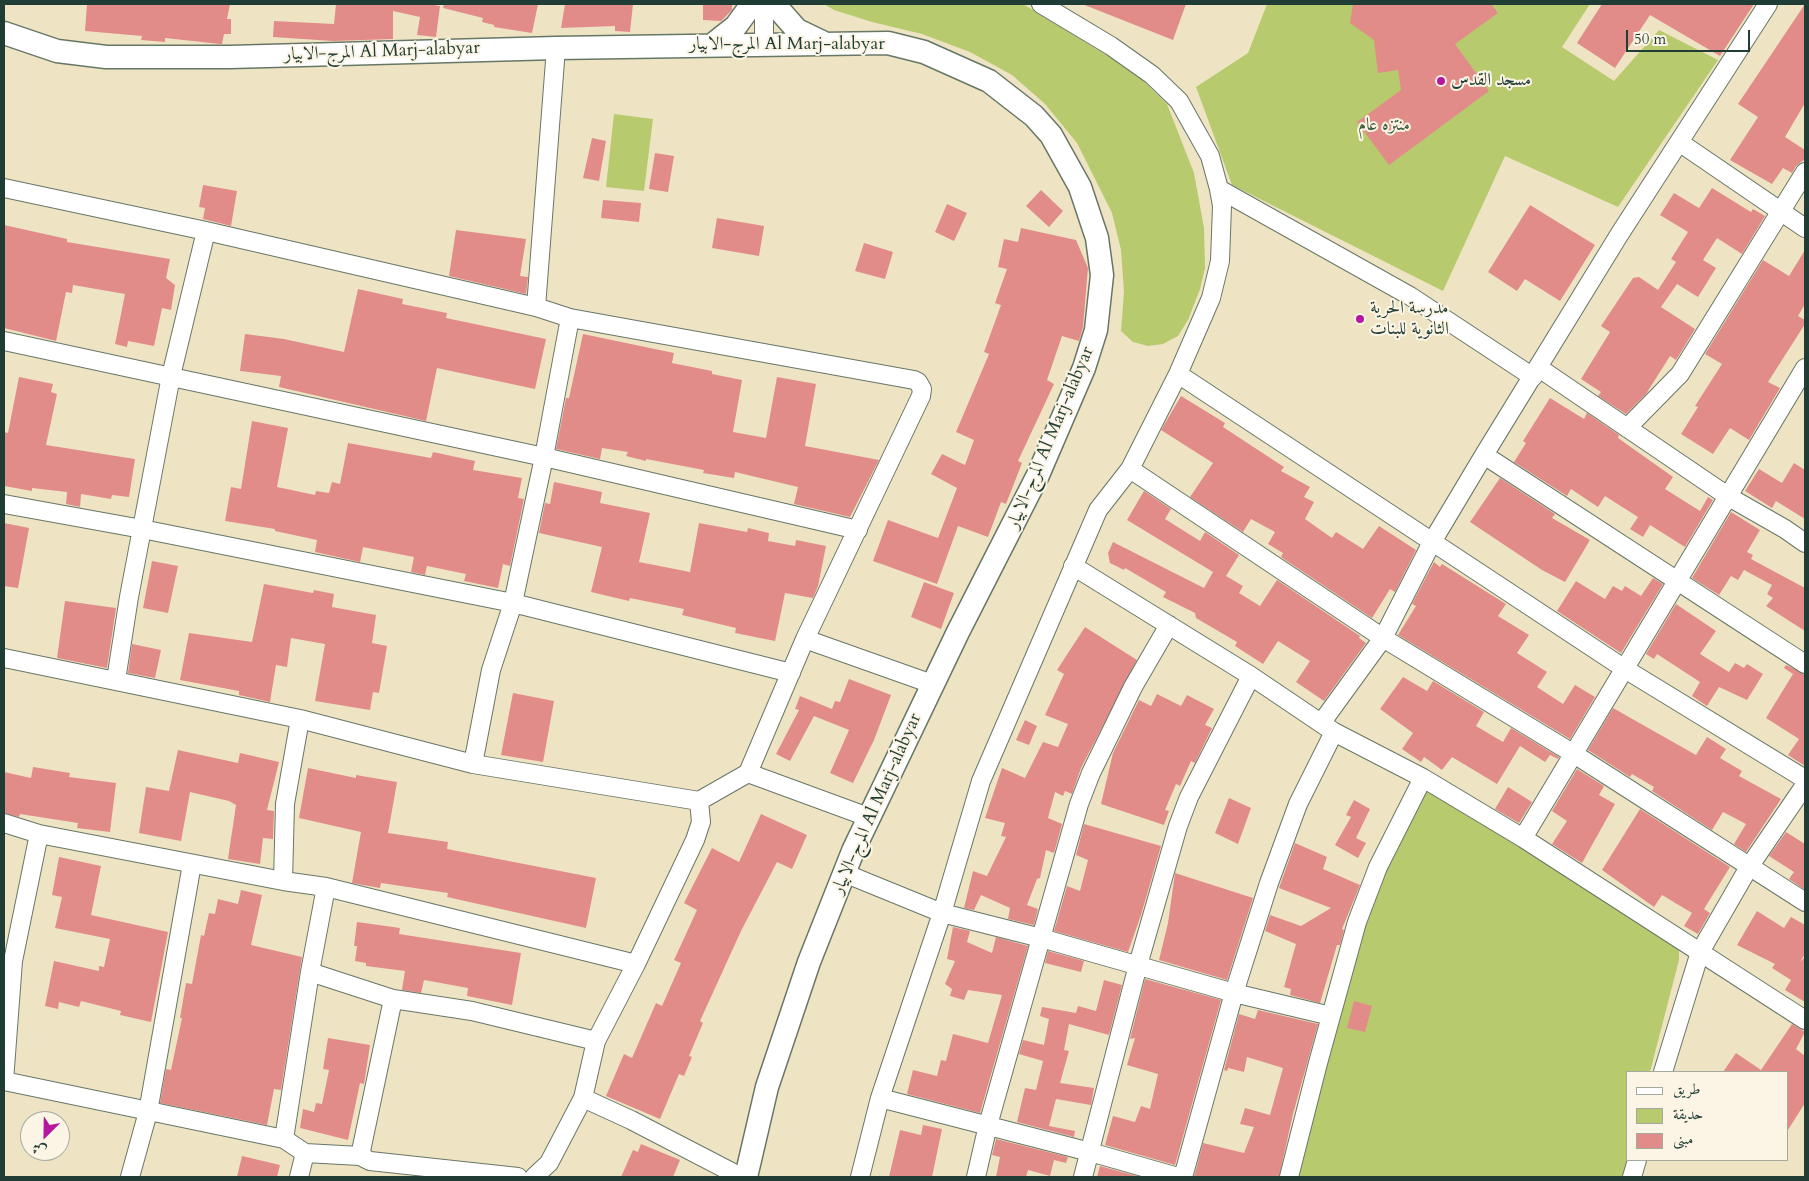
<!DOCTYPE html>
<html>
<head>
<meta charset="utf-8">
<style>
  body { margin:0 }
  #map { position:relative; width:1809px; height:1181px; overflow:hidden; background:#eee4c4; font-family:Cardo,Amiri,serif }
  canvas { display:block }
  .frame { position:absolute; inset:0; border:5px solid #1f3d34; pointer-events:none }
  .legend { position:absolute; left:1626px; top:1071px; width:162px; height:90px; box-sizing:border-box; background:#fcf5e5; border:1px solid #a4ab9e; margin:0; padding:6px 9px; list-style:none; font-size:15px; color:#1f3d34 }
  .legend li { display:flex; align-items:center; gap:10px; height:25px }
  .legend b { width:25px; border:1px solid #a4ab9e }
  .north { position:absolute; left:20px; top:1111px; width:50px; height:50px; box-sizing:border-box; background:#fcf5e5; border:1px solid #a4ab9e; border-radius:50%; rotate:203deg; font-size:14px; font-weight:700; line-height:20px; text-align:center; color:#1f3d34 }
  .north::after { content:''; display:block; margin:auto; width:18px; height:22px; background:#b5179e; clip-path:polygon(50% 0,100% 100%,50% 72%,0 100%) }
  .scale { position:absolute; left:1626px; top:30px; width:124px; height:22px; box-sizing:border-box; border:2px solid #1f3d34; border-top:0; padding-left:6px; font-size:15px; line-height:18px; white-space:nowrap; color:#1f3d34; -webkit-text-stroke:4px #fcf5e5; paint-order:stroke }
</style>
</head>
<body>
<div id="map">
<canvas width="1809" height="1181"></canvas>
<div class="frame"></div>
<ul class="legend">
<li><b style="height:6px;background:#fff"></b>طريق</li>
<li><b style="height:14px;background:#b8ca6e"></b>حديقة</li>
<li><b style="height:14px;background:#e28c89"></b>مبنى</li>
</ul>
<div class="north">ش</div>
<div class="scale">50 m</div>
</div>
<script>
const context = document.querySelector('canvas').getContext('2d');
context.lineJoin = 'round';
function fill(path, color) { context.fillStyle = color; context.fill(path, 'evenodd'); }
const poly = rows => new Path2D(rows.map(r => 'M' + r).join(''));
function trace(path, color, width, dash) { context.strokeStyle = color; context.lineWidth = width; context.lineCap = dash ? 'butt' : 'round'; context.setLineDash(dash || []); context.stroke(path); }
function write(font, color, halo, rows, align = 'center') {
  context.font = font + ' Cardo,Amiri,serif'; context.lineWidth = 4; context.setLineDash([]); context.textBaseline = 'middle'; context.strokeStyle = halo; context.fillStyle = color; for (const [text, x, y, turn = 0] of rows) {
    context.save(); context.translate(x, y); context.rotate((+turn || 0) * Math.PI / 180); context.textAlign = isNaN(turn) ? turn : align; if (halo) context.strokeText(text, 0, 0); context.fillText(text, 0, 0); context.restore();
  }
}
const green = poly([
  [824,4,1023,4,1134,72,1167,104,1194,173,1204,228,1205,268,1200,289,1188,320,1178,336,1163,344,1148,346,1133,342,1121,331,1124,292,1121,250,1112,213,1077,143,1045,104,1012,75,970,52,922,34,872,22,834,10],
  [1267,4,1590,4,1562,47,1614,81,1659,30,1718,60,1618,207,1505,156,1443,291,1232,185,1196,87,1248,53],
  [614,114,653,119,644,191,606,187],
  [1429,786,1679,947,1679,960,1650,1072,1628,1072,1628,1160,1623,1177,1297,1177,1360,935,1387,859,1423,787]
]);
const building = poly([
  [87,4,230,4,227,19,231,19,231,34,224,34,222,44,220,44,165,38,165,42,141,40,142,36,85,31],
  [336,4,428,4,440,6,436,37,417,35,420,17,393,11,393,39,333,41,273,37,274,21,334,24],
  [444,4,538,4,532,33,494,27,494,25,482,22,483,18,443,8],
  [565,4,633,4,630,32,615,31,615,26,561,28],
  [703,4,732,4,732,10,721,21,703,20],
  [1082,4,1186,4,1173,40],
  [1353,4,1491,4,1498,13,1455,44,1489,91,1389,165,1357,122,1401,90,1398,70,1378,73,1374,40,1350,23],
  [1602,4,1754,4,1720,56,1650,15,1615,68,1577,43],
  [1805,4,1805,103,1785,137,1805,150,1805,159,1796,166,1792,173,1783,168,1772,184,1730,160,1758,117,1738,104],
  [592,138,606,141,599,181,583,178],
  [655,153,674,156,668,192,649,189],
  [203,185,237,191,231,226,203,219,205,208,199,207],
  [1712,188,1751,212,1753,209,1765,216,1742,254,1717,238,1703,260,1716,268,1698,297,1677,284,1661,307,1695,329,1676,360,1670,356,1646,394,1626,414,1598,396,1601,392,1581,379,1610,332,1601,326,1633,278,1639,277,1658,290,1676,262,1671,259,1688,232,1660,215,1674,193,1699,208],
  [1041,190,1063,211,1049,227,1026,206],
  [603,200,641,203,639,222,601,218],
  [947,204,967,213,954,241,935,232],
  [1530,205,1595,245,1560,301,1525,279,1517,291,1488,272],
  [717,218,764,226,759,256,712,248],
  [4,225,67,239,67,242,170,259,166,278,175,285,171,310,162,308,154,346,128,341,127,347,115,344,125,294,73,285,72,293,66,292,56,341,4,328],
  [1021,228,1076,240,1088,268,1083,327,1079,341,1062,336,1047,380,1054,384,1018,461,1022,463,1006,504,1001,502,988,537,958,526,937,584,873,561,888,520,938,538,957,488,931,474,942,454,965,465,974,440,956,432,989,354,984,352,1001,305,995,303,1007,269,998,267,1004,239,1018,242],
  [456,230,526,239,520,276,528,277,526,294,449,276],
  [864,243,893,252,885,279,855,271],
  [1805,250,1805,304,1798,316,1805,320,1805,324,1768,382,1780,388,1749,440,1730,428,1713,454,1681,434,1698,407,1695,406,1722,364,1705,354,1763,260,1789,276],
  [358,289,403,299,402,304,447,313,446,318,546,339,535,389,437,368,426,421,279,387,281,376,240,371,245,334,284,339,344,352],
  [583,334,674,353,672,363,712,371,712,374,742,380,733,432,766,438,777,377,816,384,805,446,879,460,850,517,794,504,798,487,735,472,734,478,703,473,704,470,646,459,646,461,626,456,628,452,602,448,600,459,556,449,566,398,569,398],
  [19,377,53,384,51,392,57,394,46,445,135,459,129,497,112,495,111,499,81,494,80,507,66,504,67,492,32,488,32,491,4,486,4,432,8,433],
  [1181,396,1225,423,1223,427,1284,467,1281,471,1310,487,1304,497,1314,502,1305,519,1332,538,1336,532,1363,549,1379,526,1416,550,1395,592,1390,589,1372,618,1281,557,1283,553,1268,544,1275,532,1251,519,1243,532,1190,497,1213,463,1161,430],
  [1550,398,1584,419,1587,413,1619,435,1618,438,1673,477,1665,489,1700,511,1708,497,1713,500,1685,547,1650,525,1643,537,1630,529,1638,517,1605,496,1598,507,1571,489,1567,496,1514,462,1526,443,1523,441],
  [252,421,288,428,277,487,315,495,316,491,329,493,332,482,340,484,348,443,431,458,433,452,475,461,473,470,522,478,518,498,524,499,510,566,503,564,498,588,464,581,466,574,427,566,425,575,411,572,414,557,363,547,360,562,315,552,317,540,275,531,275,529,225,521,231,487,241,489],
  [1794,463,1805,470,1805,519,1776,501,1772,508,1745,491,1759,469,1782,483],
  [1500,478,1555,514,1552,518,1590,540,1565,582,1542,570,1470,522],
  [554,482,602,492,600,503,650,513,639,562,690,572,699,523,747,532,748,528,769,533,768,541,795,546,796,540,826,546,818,586,813,598,785,593,775,641,735,633,736,628,682,615,684,609,630,598,629,601,591,592,602,547,539,533,545,503,550,504],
  [1144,491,1171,509,1165,519,1200,541,1205,532,1239,555,1226,576,1243,586,1239,593,1260,606,1277,580,1360,636,1359,638,1366,643,1324,701,1296,682,1310,661,1278,641,1263,664,1235,646,1237,642,1196,618,1195,613,1163,597,1166,592,1125,568,1124,570,1110,563,1108,553,1113,542,1204,588,1213,572,1127,520],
  [1731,512,1760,530,1747,552,1753,555,1751,559,1805,588,1805,631,1766,606,1773,598,1767,594,1772,585,1744,570,1738,580,1731,576,1719,595,1692,578],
  [4,523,29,528,18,588,4,586],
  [152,561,178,566,168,613,143,608],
  [1434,562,1440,567,1442,564,1506,604,1498,616,1529,635,1517,653,1547,672,1537,687,1563,704,1575,685,1595,697,1570,739,1398,635,1416,606,1412,604],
  [1653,578,1663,584,1621,653,1557,611,1576,581,1605,599,1613,586,1622,591,1625,586,1641,596],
  [924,582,954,593,941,629,911,617],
  [264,584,313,593,314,590,334,594,332,607,376,615,372,643,387,646,379,693,373,692,370,710,315,701,325,644,291,638,287,667,276,665,270,702,239,695,239,691,180,680,189,633,252,642],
  [65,601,116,608,107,668,57,658],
  [1676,604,1716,631,1700,654,1729,672,1735,663,1744,668,1747,664,1763,674,1747,700,1719,687,1707,706,1692,696,1700,682,1657,654,1654,659,1646,654],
  [1085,627,1137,660,1081,768,1072,794,1065,791,1063,796,1055,792,1048,818,1062,824,1054,853,1046,850,1040,878,1037,879,1027,905,1038,909,1034,925,1008,919,1010,908,981,895,974,910,964,908,973,871,987,876,1006,837,1001,836,1005,823,985,818,1002,768,1025,778,1043,742,1058,747,1068,724,1045,715,1064,674,1057,670],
  [132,644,161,650,155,678,128,673],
  [1786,665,1805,674,1805,766,1788,755,1799,739,1766,718,1793,674,1784,668],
  [1403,677,1427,691,1433,681,1484,712,1476,726,1503,742,1511,728,1559,757,1558,759,1550,755,1545,762,1520,746,1497,784,1452,757,1442,770,1424,757,1421,762,1402,749,1413,733,1380,709],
  [849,679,891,695,874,740,853,783,830,773,849,730,814,716,790,761,776,754,799,710,795,709,800,696,832,709,835,701,840,702],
  [513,693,554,701,543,762,501,755],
  [1157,694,1181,706,1187,695,1214,709,1205,725,1212,728,1195,763,1191,761,1180,786,1176,784,1165,810,1169,811,1164,825,1101,804,1113,753,1139,700,1151,706],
  [1613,708,1696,755,1707,737,1726,749,1720,758,1742,771,1739,776,1781,799,1746,852,1734,844,1746,824,1723,812,1712,830,1652,791,1654,787,1632,774,1630,777,1588,750],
  [1025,720,1037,726,1029,745,1016,740],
  [178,750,238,763,240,753,279,762,267,810,274,811,273,839,263,838,260,864,228,859,236,805,229,801,190,792,181,841,139,833,146,787,169,791],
  [33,767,70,773,69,777,116,783,110,832,77,828,78,823,20,814,19,817,4,813,4,772,31,778],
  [308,768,356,778,356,775,397,782,388,833,448,842,447,849,596,878,586,928,447,897,448,893,381,883,380,888,352,883,361,832,299,818],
  [1577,769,1604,786,1599,795,1615,804,1582,863,1552,844,1567,821,1552,811],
  [1508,787,1532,802,1519,823,1495,809],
  [1229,798,1251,808,1238,844,1215,833],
  [1354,800,1370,809,1356,838,1366,843,1358,858,1335,845,1351,817,1346,815],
  [1640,809,1730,867,1704,909,1710,913,1698,934,1684,926,1692,913,1662,895,1654,907,1602,870],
  [761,814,807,835,792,869,777,862,741,931,700,1021,703,1023,689,1056,692,1057,684,1076,679,1074,660,1119,606,1096,624,1054,632,1058,656,1003,662,1006,681,963,674,960,697,910,684,903,712,848,739,862],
  [1084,824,1161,846,1141,915,1128,952,1054,931,1067,886,1080,891,1088,860,1076,855],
  [1786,832,1805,844,1805,890,1789,879,1794,872,1769,856],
  [1295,843,1327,857,1323,869,1360,885,1342,929,1344,930,1340,945,1337,945,1320,1003,1290,995,1291,989,1284,987,1296,944,1265,931,1270,915,1301,926,1331,908,1279,888],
  [59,857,101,866,91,915,168,932,151,1022,120,1015,121,1011,81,1001,79,1007,59,1002,58,1009,45,1006,54,961,99,971,99,966,104,967,110,939,55,928,62,897,52,895],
  [1175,873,1253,898,1227,980,1159,960,1168,923],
  [241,890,262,895,251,945,302,957,281,1090,274,1089,267,1125,160,1103,166,1069,171,1070,182,1018,180,1018,186,983,192,984,201,935,204,936,209,913,215,914,218,899,238,904],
  [1757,911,1784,928,1791,917,1805,925,1805,954,1800,962,1805,957,1805,1002,1785,990,1791,980,1772,968,1775,964,1737,945],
  [357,922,400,928,399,934,521,953,512,1005,467,996,468,988,424,980,421,993,402,990,405,971,366,966,366,963,355,961,357,946,354,946],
  [953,927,970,931,967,942,992,953,996,937,1028,946,980,1113,907,1094,913,1070,937,1076,941,1060,946,1061,953,1034,988,1043,1002,995,968,990,964,1000,950,996,952,989,945,984,955,961,947,959],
  [1048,951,1084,961,1081,972,1045,963],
  [1145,979,1221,1000,1175,1165,1105,1145,1113,1116,1135,1122,1141,1106,1150,1109,1158,1074,1127,1065,1135,1038,1130,1039],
  [1104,980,1122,985,1109,1035,1069,1024,1064,1050,1069,1051,1060,1083,1094,1088,1091,1105,1056,1099,1049,1126,1075,1131,1074,1137,1017,1122,1025,1088,1036,1090,1043,1061,1019,1054,1023,1040,1044,1045,1049,1019,1040,1016,1042,1007,1076,1013,1078,1006,1096,1011],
  [1354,1001,1372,1006,1365,1032,1347,1028],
  [1258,1010,1318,1024,1293,1114,1279,1177,1194,1177,1203,1143,1244,1153,1254,1127,1240,1124,1245,1108,1270,1115,1283,1068,1247,1057,1244,1072,1228,1068,1227,1071,1224,1070,1239,1014,1255,1019],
  [1792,1024,1805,1032,1796,1049,1805,1056,1805,1103,1788,1130,1788,1072,1723,1072,1736,1053,1761,1070],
  [328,1038,370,1045,364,1084,360,1083,348,1140,300,1128,303,1109,314,1112,316,1103,322,1104,329,1070,323,1069],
  [923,1125,942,1129,932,1177,889,1177,900,1130,921,1135],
  [996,1139,1068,1157,1066,1163,1054,1160,1050,1176,1028,1170,1026,1177,996,1177,1000,1157,992,1155],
  [641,1144,680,1160,673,1177,621,1177,633,1150,638,1152],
  [242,1156,280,1165,277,1177,237,1177],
  [1100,1166,1140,1177,1097,1177]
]);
const minor = poly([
  [764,4,764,44],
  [1679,142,1805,228],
  [4,188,206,231,536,307,570,318,914,380,918,382,922,389,921,396,805,639,748,773,699,801,473,764,300,719,4,658],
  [1219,189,1410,296,1533,377],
  [536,307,556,48],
  [4,341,544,457,858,530],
  [1539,368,1729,497,1785,529,1805,543],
  [1178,374,1625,669,1805,779],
  [1627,428,1680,374,1805,172],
  [1484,455,1805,664],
  [1130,469,1383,638,1574,754,1805,902],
  [4,504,142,529,513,603,791,673],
  [1073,566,1251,676,1334,732,1423,778,1523,838,1805,1020],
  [805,639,932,684],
  [116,680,129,597,171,376,206,231],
  [1322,722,1383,638,1432,542,1484,455,1619,235,1768,4],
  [473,764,491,670,513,603,544,457,570,318],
  [748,773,868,817],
  [4,823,39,834,283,881,326,887,636,964],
  [1523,838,1805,368],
  [844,873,942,913,1041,938,1234,993,1331,1016],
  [283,881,285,804,300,719],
  [310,972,393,999,472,1011,596,1041],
  [1663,1072,1700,952,1749,867,1805,785],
  [4,1081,284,1139,305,1153,360,1156,370,1161,518,1177],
  [4,1081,13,961,39,834],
  [583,1098,631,1120,741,1177],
  [880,1098,1090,1152,1178,1177],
  [284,1139,310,972,326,887],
  [360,1156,393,999],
  [130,1177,148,1112,192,864],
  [299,1177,305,1153],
  [534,1177,549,1163,583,1098,596,1041,636,964,695,840,701,822,699,801],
  [860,1177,880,1098,942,913,981,781,1098,510,1130,469,1178,374,1211,298,1220,261,1222,206,1219,189,1210,156,1179,101,1152,75,1111,46,1041,4],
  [976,1177,988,1125,1079,804,1091,773,1133,687,1169,625],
  [1083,1177,1138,965,1178,826,1189,797,1251,676],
  [1183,1177,1234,993,1269,883,1298,804,1334,732],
  [1289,1177,1318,1063,1357,922,1378,867,1423,778],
  [1632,1177,1637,1160]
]);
const major = poly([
  [774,4,797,30,822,42],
  [4,33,57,51,106,57,230,57,556,48,888,43,924,52,989,81,1034,116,1051,135,1080,187,1097,238,1102,275,1096,330,1084,368,1038,475,958,632,853,851,809,962,767,1087,746,1177],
  [712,45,736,26,752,4]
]);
const markers = [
  [1441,81,5,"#b5179e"],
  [1360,319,5,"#b5179e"]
];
const streetNames = [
  ["المرج-الابيار Al Marj-alabyar",787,45],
  ["المرج-الابيار Al Marj-alabyar",382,52,-2],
  ["المرج-الابيار Al Marj-alabyar",1051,438,-67],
  ["المرج-الابيار Al Marj-alabyar",877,804,-66]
];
const poiNames = [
  ["مسجد القدس",1451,81],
  ["مدرسة الحرية",1370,309],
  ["الثانوية للبنات",1370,330]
];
const parkNames = [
  ["منتزه عام",1384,126]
];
fill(green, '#b8ca6e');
fill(building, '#e28c89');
trace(minor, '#677766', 20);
trace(major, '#677766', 25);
trace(minor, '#fff', 18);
trace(major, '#fff', 22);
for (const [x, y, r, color] of markers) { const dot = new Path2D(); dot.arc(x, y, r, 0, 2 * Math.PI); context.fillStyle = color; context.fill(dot); trace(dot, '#fcf5e5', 2); }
write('18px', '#1f3d34', '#fcf5e5', streetNames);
write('18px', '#1f3d34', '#fcf5e5', poiNames, 'left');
write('18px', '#3e5940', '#fcf5e5', parkNames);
</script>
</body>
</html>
